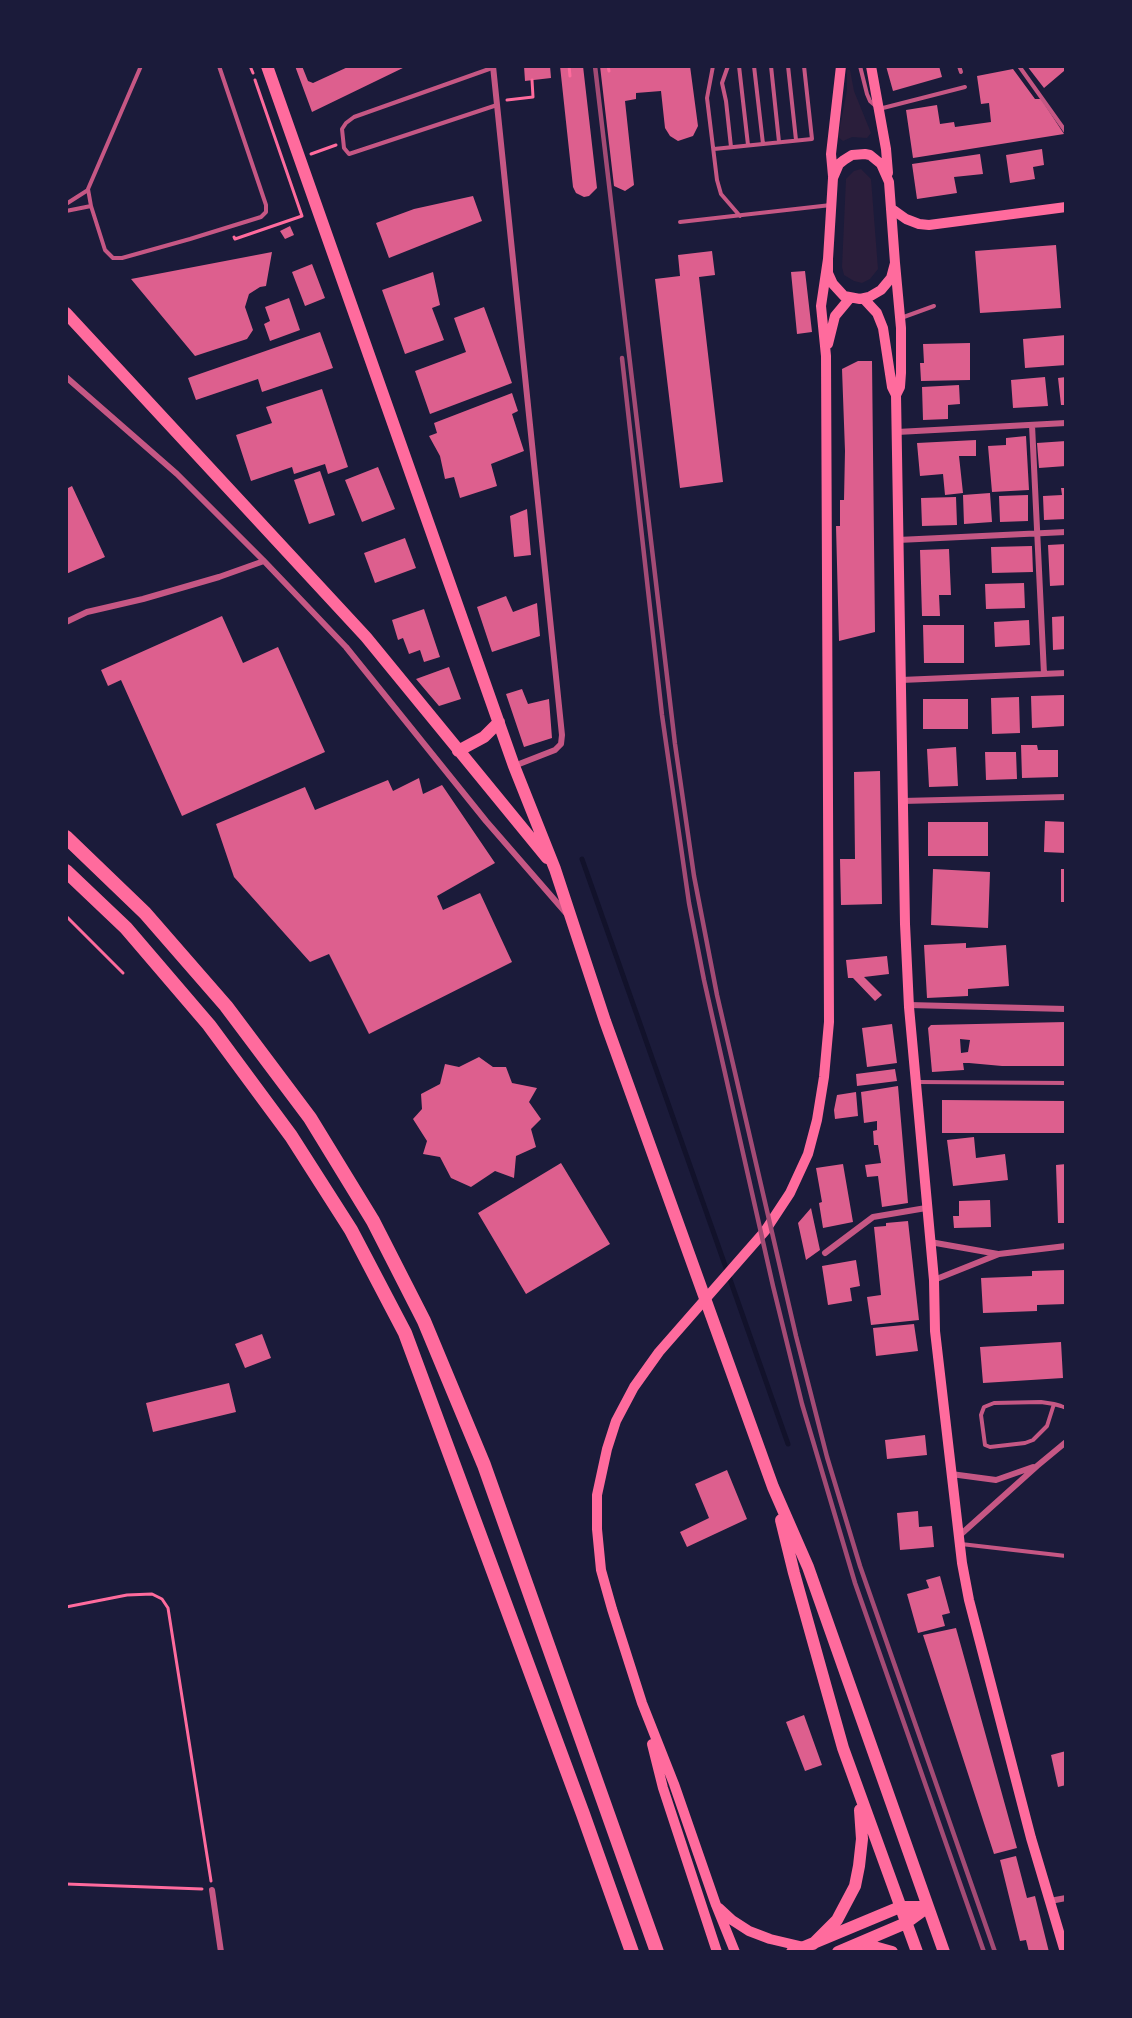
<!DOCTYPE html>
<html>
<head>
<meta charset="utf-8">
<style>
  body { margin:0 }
  #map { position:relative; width:1132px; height:2018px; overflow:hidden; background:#1b1b3a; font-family:Rubik,sans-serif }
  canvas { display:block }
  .frame { position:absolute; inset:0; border:68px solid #1b1b3a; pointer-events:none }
</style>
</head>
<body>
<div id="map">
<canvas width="1132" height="2018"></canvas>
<div class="frame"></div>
</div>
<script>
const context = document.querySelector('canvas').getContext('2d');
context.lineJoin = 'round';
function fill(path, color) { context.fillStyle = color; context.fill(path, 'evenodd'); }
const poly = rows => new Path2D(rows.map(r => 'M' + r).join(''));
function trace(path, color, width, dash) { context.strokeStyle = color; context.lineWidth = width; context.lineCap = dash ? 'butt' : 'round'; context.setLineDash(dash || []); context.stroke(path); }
const green = poly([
  [847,70,850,70,854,91,871,133,867,138,852,137,843,141,838,137,847,90],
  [861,169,871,179,878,269,870,279,862,283,854,281,844,275,842,267,846,179,854,171]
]);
const stream = poly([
  [582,859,788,1444]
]);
const building = poly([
  [295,66,302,66,308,81,313,83,350,66,407,66,312,112],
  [524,66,550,66,551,78,525,81],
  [560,66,583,66,597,188,589,196,584,197,576,193,573,187],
  [600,66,690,66,698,126,693,136,678,141,670,136,665,128,661,91,636,93,636,99,625,101,634,185,625,191,614,186],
  [886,66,939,66,942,77,893,91],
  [1027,66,1066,66,1066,73,1064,71,1044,88],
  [1013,69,1035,99,1041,99,1064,134,913,158,906,110,937,105,940,124,954,122,955,127,991,122,989,103,981,104,977,76],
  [1042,149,1044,165,1033,167,1035,179,1010,183,1006,155],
  [980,154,983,174,954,177,957,193,917,199,912,164],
  [473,196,482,221,389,258,376,223,414,209],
  [290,226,294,235,285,239,280,231],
  [1056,245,1061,308,980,313,975,251],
  [712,251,715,275,699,277,723,482,680,488,655,279,680,276,678,255],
  [272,252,266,286,260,287,249,294,245,307,253,330,247,339,195,356,131,279],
  [312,264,325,298,305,306,292,272],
  [805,271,812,332,797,334,791,272],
  [433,272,440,305,432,308,444,340,405,354,382,290],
  [289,298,300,330,270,341,264,324,270,321,265,307],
  [484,307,512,383,430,414,415,371,466,352,454,318],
  [320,332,333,368,262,392,258,379,196,400,188,378],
  [1066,335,1066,365,1025,368,1023,339],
  [970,343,970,380,921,381,920,363,924,363,923,344],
  [858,361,872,361,875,632,839,641,836,526,840,526,840,500,844,500,845,451,842,369],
  [1045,377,1048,406,1013,408,1011,380],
  [1066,377,1066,405,1061,405,1058,378],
  [959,385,960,404,948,405,948,419,923,420,922,387],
  [322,389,348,467,328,474,325,464,294,474,292,467,251,481,236,435,272,423,266,407],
  [512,393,518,411,512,414,524,451,491,464,497,486,460,498,454,477,445,479,440,456,429,436,437,433,434,423],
  [1026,436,1029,490,992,492,988,446,1006,445,1006,438],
  [976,440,976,456,959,456,963,493,945,495,943,474,920,476,917,443],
  [1066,441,1066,466,1039,468,1037,443],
  [378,467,395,509,362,522,345,480],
  [320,471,335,515,309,524,294,480],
  [72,486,105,557,66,574,66,489],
  [1061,488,1066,488,1066,519,1044,520,1043,496,1062,495],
  [990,493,992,522,964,524,963,495],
  [1028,495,1028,521,1000,522,999,496],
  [956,497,957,525,922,526,921,498],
  [527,509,531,555,514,557,510,516],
  [405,538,416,568,375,583,364,553],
  [1066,544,1066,585,1050,586,1048,545],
  [1032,546,1033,572,992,573,991,547],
  [949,549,951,595,939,595,940,616,922,616,920,550],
  [1024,583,1025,608,986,609,985,584],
  [506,596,513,612,537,603,540,636,492,652,477,607],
  [424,609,440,657,424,662,420,650,409,654,403,638,398,640,392,620],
  [222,616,243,663,278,647,325,752,182,816,121,680,108,686,101,670],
  [1066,616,1066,649,1053,650,1052,617],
  [1029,620,1030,645,995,647,994,622],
  [923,625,964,625,964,663,924,663],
  [449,667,461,699,439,706,416,679],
  [522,689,528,704,549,699,552,738,524,747,506,694],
  [1064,695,1065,726,1032,728,1031,696],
  [1019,697,1020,733,992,734,991,698],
  [923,699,968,699,968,729,923,729],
  [1021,745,1037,745,1038,750,1058,750,1058,777,1022,778],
  [956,747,958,786,929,787,927,749],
  [985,752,1016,752,1017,779,986,780],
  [880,771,882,904,841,905,840,859,855,859,854,772],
  [419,778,423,794,442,785,495,863,437,896,443,910,480,893,512,962,369,1034,329,954,310,962,234,877,216,824,305,787,315,810,388,780,393,791],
  [1045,821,1066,822,1066,853,1044,852],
  [928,822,988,822,988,856,928,856],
  [933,869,990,872,988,928,931,925],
  [1061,869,1066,869,1066,902,1061,902],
  [966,943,966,948,1006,945,1009,986,968,989,968,996,927,998,924,945],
  [887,956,889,974,864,977,882,995,875,1001,853,978,848,978,846,960],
  [1066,1022,1066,1066,1002,1066,969,1063,963,1063,964,1070,932,1072,928,1028,931,1025],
  [960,1039,970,1040,968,1052,961,1053],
  [892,1024,897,1063,867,1067,862,1028],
  [479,1057,493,1067,506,1067,512,1083,537,1088,529,1102,541,1119,531,1129,536,1147,516,1156,514,1178,495,1171,471,1187,451,1178,440,1157,423,1154,427,1141,413,1119,422,1109,421,1094,440,1084,445,1064,459,1067],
  [895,1069,897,1081,857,1086,856,1074],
  [898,1086,908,1203,882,1207,878,1176,867,1177,865,1165,881,1163,878,1145,874,1145,873,1131,877,1130,877,1121,864,1123,861,1092],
  [856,1092,858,1116,835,1119,834,1110,837,1095],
  [942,1100,1066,1101,1066,1133,942,1133],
  [974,1137,976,1158,1005,1154,1008,1180,953,1186,947,1140],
  [561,1163,610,1244,526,1294,478,1213],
  [843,1164,853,1222,823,1228,819,1203,822,1202,816,1168],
  [1066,1164,1066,1223,1058,1223,1056,1165],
  [990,1200,991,1227,954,1228,953,1216,959,1216,959,1201],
  [811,1208,820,1250,806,1260,798,1223],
  [908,1221,919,1320,871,1325,867,1297,881,1295,874,1227,886,1226,886,1223],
  [856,1260,860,1286,850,1288,852,1301,828,1305,822,1266],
  [1066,1270,1066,1304,1037,1305,1037,1311,983,1313,981,1278,1032,1276,1032,1271],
  [914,1324,918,1351,876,1356,873,1328],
  [262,1334,271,1358,245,1368,235,1344],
  [1061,1342,1063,1378,983,1383,980,1347],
  [229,1383,236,1412,153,1432,146,1403],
  [925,1435,927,1455,887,1459,885,1440],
  [727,1470,747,1519,687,1547,680,1532,709,1518,695,1484],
  [918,1511,919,1527,932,1526,934,1547,900,1550,897,1513],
  [940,1576,950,1613,942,1615,945,1626,918,1633,907,1594,929,1588,926,1580],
  [956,1628,1017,1848,994,1854,923,1635],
  [804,1715,822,1765,805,1771,786,1722],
  [1066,1751,1066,1785,1058,1787,1051,1755],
  [1016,1856,1027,1898,1035,1896,1049,1952,1029,1952,1026,1940,1020,1941,1000,1860]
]);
const path = poly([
  [250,66,253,73],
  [569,66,570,76],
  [608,66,609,71],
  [507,100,533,97,532,80],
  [311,154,336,145],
  [234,237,235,239,302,216,255,80],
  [66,916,123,973],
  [66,1607,127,1595,152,1594,162,1599,168,1608,211,1881],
  [66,1884,202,1889]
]);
const service = poly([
  [141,66,88,189,91,206,105,250,113,258,122,258,190,239,261,217,266,212,266,205,219,66],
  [713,66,707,98,717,180,721,194,740,216],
  [728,66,722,83,726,101,731,147],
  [739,66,748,145],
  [754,66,763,144],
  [771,66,779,142],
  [788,66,796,140],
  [860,66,867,94,870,101,879,109,965,87],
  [959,66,961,72],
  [1019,66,1066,132],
  [492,68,354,117,346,123,342,129,344,148,349,154,497,105],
  [714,149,812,139,804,66],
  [66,204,88,190],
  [66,211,91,206],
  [680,222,831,205],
  [901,318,934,306],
  [917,1082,1066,1083],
  [1054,1404,1047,1426,1033,1440,1025,1443,990,1447,985,1445,981,1415,984,1407,994,1403,1041,1402,1054,1404,1061,1406,1066,1408],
  [961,1544,1066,1556]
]);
const minor = poly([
  [493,66,562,735,561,744,555,750,514,766],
  [66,377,177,474,264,561,346,647,486,821,566,913],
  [1032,425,1044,674],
  [897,432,1066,423],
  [898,540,1066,532],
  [66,622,87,612,143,599,219,577,264,561],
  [901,680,1066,673],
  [902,801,1066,797],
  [909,1005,1066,1009],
  [930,1242,998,1254],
  [825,1253,873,1217,926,1208],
  [934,1280,999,1254,1066,1246],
  [951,1474,996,1480,1033,1467],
  [959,1536,1037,1466,1066,1442],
  [212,1890,221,1952],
  [1050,1901,1066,1898]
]);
const secondary = poly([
  [871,66,886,149,888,173],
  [865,154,870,155,881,164,889,182,895,263,891,278,881,290,869,297,860,299,844,296,833,284,828,273,828,259,833,178,839,164,844,160,852,155,865,154],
  [833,176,831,154,841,66],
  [892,209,906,219,919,224,929,225,1066,207],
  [895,263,901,328,901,373,900,387,896,395,905,924,909,1007,934,1280,935,1331,962,1563,969,1600,1031,1838,1065,1952],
  [864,299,877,313,883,328,892,387,896,395],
  [828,344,835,316,850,298],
  [652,1744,663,1788,717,1952],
  [719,1908,732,1920,749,1931,770,1939,804,1947],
  [735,1952,716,1905,674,1784,642,1703,612,1609,601,1570,597,1529,597,1495,607,1449,616,1421,634,1387,659,1352,765,1231,790,1193,808,1154,817,1120,824,1077,829,1022,826,356,821,306,828,259]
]);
const primary = poly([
  [267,66,514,766,555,869,605,1021,773,1487,808,1567,944,1952],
  [66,313,366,637,547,858],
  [458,751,484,737,499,722],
  [781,1520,794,1573,843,1748,917,1952],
  [813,1944,837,1920,855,1886,859,1866,862,1839,860,1810],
  [857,1947,867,1945,892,1952],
  [792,1952,900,1907,928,1907],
  [838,1952,906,1923,928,1907]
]);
const motorway = poly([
  [66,837,145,913,226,1006,310,1118,373,1221,424,1321,484,1465,657,1952],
  [66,871,126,928,209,1025,291,1136,351,1230,405,1333,583,1814,632,1952]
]);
const rail = poly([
  [595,66,675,744,694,876,717,995,796,1336,827,1457,860,1566,995,1952],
  [622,358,662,715,689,903,704,980,773,1286,802,1404,855,1583,984,1952]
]);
fill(green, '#2a1e3b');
trace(stream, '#12122b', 5);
fill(building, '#dd5f8e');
trace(path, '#ff6b9d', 3);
trace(service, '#c65784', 4);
trace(minor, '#c65784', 6);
trace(secondary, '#ff6b9d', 10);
trace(primary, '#ff6b9d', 12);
trace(motorway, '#ff6b9d', 14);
trace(rail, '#a44b75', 4.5);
</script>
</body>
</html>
